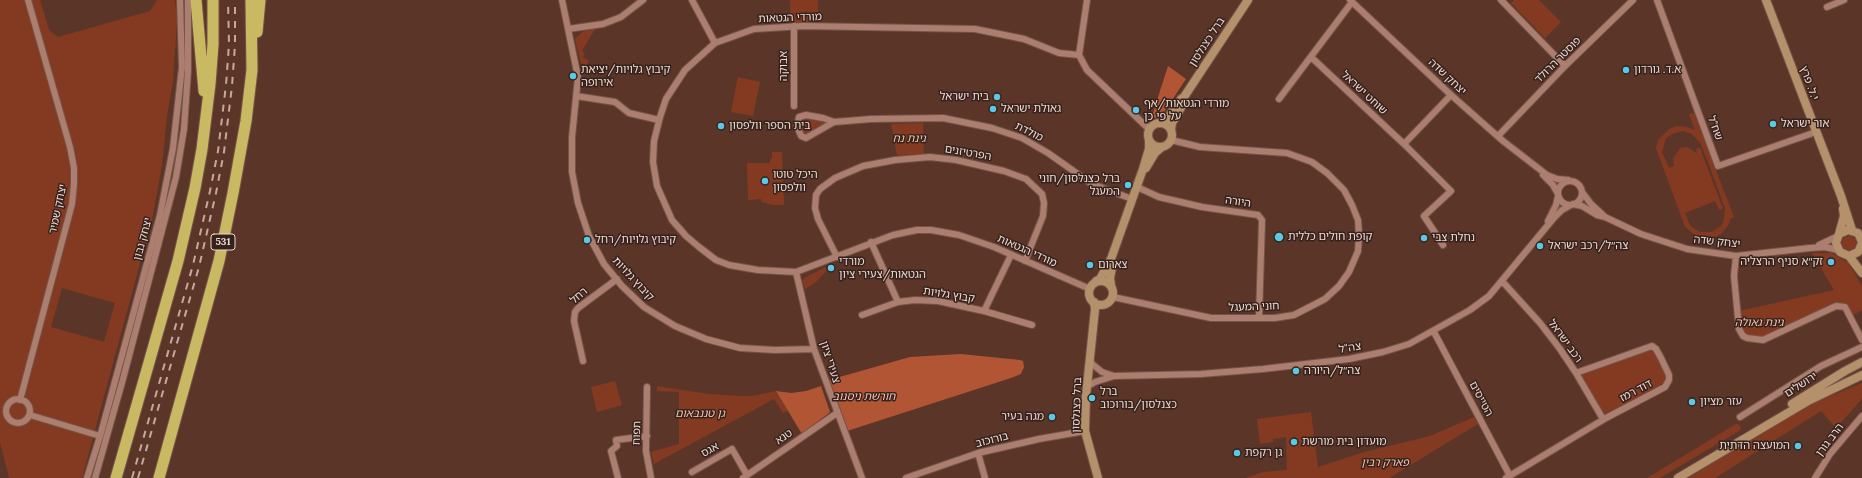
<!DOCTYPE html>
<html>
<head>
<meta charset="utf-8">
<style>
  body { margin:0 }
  canvas { display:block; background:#5b3528 }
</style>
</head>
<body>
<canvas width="1862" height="478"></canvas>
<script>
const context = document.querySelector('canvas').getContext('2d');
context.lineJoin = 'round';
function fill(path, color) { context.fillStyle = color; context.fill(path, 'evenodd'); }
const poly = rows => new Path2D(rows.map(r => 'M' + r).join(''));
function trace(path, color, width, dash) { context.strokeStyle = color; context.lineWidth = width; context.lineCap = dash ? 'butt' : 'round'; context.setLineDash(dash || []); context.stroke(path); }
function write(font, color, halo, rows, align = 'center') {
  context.font = font + ' Lora,"Noto Sans Hebrew",serif'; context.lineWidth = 3; context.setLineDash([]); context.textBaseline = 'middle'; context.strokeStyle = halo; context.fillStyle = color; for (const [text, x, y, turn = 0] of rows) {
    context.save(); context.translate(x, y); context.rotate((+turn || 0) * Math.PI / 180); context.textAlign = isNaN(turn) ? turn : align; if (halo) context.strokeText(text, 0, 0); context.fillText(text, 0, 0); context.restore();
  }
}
const green = poly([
  [0,0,40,0,49,30,58,37,150,11,157,0,175,0,177,21,173,80,167,116,162,165,153,215,82,478,9,478,0,442],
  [62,288,115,303,104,342,51,327],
  [790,0,818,0,818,22,790,22],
  [1514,0,1539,0,1561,22,1545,38,1511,3],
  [586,29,595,29,582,51,585,53,583,57,589,61,586,66,581,63,575,39],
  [738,77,760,82,753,116,731,112],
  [1694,113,1734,217,1730,219,1729,224,1721,234,1709,239,1696,236,1685,227,1656,148,1658,140,1669,129,1677,126,1687,127,1695,130,1689,114],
  [1683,131,1692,134,1701,144,1725,208,1724,219,1722,225,1712,232,1700,232,1695,229,1690,225,1685,213,1715,201,1719,210,1723,209,1700,148,1696,149,1697,153,1687,147,1680,148,1673,158,1674,166,1669,168,1662,152,1666,138,1674,133],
  [806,115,834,122,816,134,801,136,797,121],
  [923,123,924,154,897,155,891,124],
  [772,152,782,152,784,205,773,205,762,202,761,199,748,200,747,163,770,163,770,159,772,159],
  '1842 243a7 7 0 1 1 14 0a7 7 0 1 1-14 0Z',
  [1812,253,1832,253,1848,263,1862,286,1862,310,1851,316,1845,307,1836,306,1762,338,1747,337,1741,331,1739,311,1834,290],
  [826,267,828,269,815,283,805,289,802,281,804,278],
  [1651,348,1655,351,1666,375,1666,382,1603,415,1579,374],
  [615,381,622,405,597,412,591,387],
  [1862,383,1862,399,1836,428,1821,411,1715,478,1688,478,1814,403],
  [657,386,708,394,741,396,752,396,776,391,788,411,783,413,774,399,654,464,651,452,679,444,679,392,657,391],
  [1311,412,1318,467,1361,453,1430,436,1474,417,1478,424,1389,478,1245,478,1263,472,1287,470,1286,437,1273,439,1273,442,1260,444,1257,419],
  [1736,424,1739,425,1741,428,1739,431,1660,478,1647,478]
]);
const forest = poly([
  [1168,66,1186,79,1162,115,1155,118,1152,116],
  [961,354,1020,360,1023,361,1024,367,1021,374,1011,378,847,431,829,380,910,357],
  [821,386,830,412,802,434,776,391,791,393,806,391]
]);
const street = poly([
  [562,0,578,77,572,137,572,172,578,203,589,236,604,264,622,286,644,307,675,326,706,339,740,348,775,350,814,349],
  [692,0,715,43],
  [1350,0,1451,95,1503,141,1547,175,1557,179,1568,180],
  [1501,0,1565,66],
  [1657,0,1718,166,1816,132],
  [1827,7,1844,0],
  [568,29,603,24,621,17,643,0],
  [1079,55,1059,53,1024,39,975,29,803,26,754,29,715,43,685,70,666,99,660,117,654,141,653,162,657,186,672,220,686,236,699,247,716,260,729,265,758,270,796,272,893,235,917,230,931,230,959,235,994,247,1090,289],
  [1079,55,1087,70,1150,130],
  [1079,55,1087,0],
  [1311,57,1404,144,1451,191,1424,216,1443,245],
  [576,96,615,102,629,113,659,120],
  [1279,99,1352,2],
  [794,106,794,26],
  [834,122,806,138,801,136,797,126,799,117,806,115,823,118,834,122,871,119,943,118,992,128,1022,138,1048,153,1092,184,1132,199],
  [1498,136,1565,66,1633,0],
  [1404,144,1451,95],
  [1543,175,1553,185,1558,194],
  '1558 193a12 12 0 1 1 24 0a12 12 0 1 1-24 0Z',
  [1137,187,1159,197,1202,207,1258,215,1262,220,1259,318],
  [1582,192,1591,204,1604,216],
  [1573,204,1582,206,1597,215,1605,217,1641,234,1687,249,1736,256,1810,248,1825,247,1838,250],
  [1548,221,1556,205,1558,196],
  [871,242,898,302],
  [1819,245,1838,236],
  [1736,256,1734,276,1739,329,1743,336,1747,338,1763,340,1836,306,1845,307,1862,340],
  [837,257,818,219,815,208,816,195,820,189,835,178,863,166,895,160,930,157,956,160,1004,171,1026,179,1042,194,1044,203,1043,216,1025,261],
  [796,272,814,349,862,478],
  [1502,281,1540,323,1560,349,1576,373,1603,419],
  [1113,297,1211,318,1275,318,1294,315,1325,299,1339,286,1349,272,1358,251,1359,235,1358,220,1352,205,1344,190,1327,173,1312,162,1287,153,1200,147,1171,140],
  [984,311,1011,255],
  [862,315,898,302,915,300,938,301,984,311,1032,325],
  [1434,332,1510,476],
  [583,361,574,321,575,312,578,308,617,279],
  [1091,363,1102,372,1114,376],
  [1088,386,1095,382,1114,376,1201,374,1263,369,1349,359,1383,352,1409,344,1470,310,1489,296,1553,219,1562,210,1571,205],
  [647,387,646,451,651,478],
  '6 411a12 12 0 1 1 24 0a12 12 0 1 1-24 0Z',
  [20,400,72,204,74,184,74,168,70,147,28,0],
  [30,415,100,436],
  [1740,417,1821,366,1862,347],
  [978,453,985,478],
  [692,472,732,449,747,475],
  [87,478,101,433,160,215,173,148,182,67,180,0],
  [95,478,123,379,176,177,184,129,188,71,188,0],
  [618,478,611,451,617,446,616,440,647,436],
  [743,478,837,413],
  [906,478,978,453,1039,439,1085,431],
  [1506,478,1606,418,1665,387,1669,380,1669,375,1661,358,1656,349,1652,346,1576,373],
  [1815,478,1830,454,1862,416]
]);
const secondary = poly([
  [1766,0,1841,196,1852,230],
  [1160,123,1167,119,1181,99,1184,97,1248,0],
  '1148 135a12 12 0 1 1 24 0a12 12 0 1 1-24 0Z',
  [1171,130,1172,123,1183,104],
  [1146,168,1155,153,1162,147],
  [1839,234,1844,216,1843,209],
  [1862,242,1858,233,1848,230,1839,234,1836,243,1840,252,1849,256,1858,252,1862,243],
  [1849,256,1862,273],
  [1111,259,1113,263,1110,278,1111,285],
  '1089 293a12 12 0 1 1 24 0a12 12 0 1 1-24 0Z',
  [1096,281,1100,279,1111,259,1143,169,1149,149,1149,141],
  [1094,302,1095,309,1086,396,1085,431,1098,478],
  [1792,404,1845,371,1862,362],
  [1678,478,1808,401,1862,375]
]);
const highway = poly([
  [196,0,204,91],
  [257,32,260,0],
  [116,478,178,261,195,188,202,149,210,84,213,44,213,0],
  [159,478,219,261,233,193,246,121,252,70,251,0]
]);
const rail = poly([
  [132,478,193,265,210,191,218,151,226,85,229,44,228,0],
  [138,478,199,267,216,193,224,152,232,86,235,45,235,0]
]);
const markers = [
  [1626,70,4,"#5bc8e6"],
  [573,76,4,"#5bc8e6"],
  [997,97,4,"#5bc8e6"],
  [993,109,4,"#5bc8e6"],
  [1136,110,4,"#5bc8e6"],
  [1773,124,4,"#5bc8e6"],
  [721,126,4,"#5bc8e6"],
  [765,181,4,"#5bc8e6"],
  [1128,185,4,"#5bc8e6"],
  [1279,237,5,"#5bc8e6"],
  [1424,238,4,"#5bc8e6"],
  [587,240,4,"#5bc8e6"],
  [1540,246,4,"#5bc8e6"],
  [1831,262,4,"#5bc8e6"],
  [1090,265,4,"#5bc8e6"],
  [831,268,4,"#5bc8e6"],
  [1296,371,4,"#5bc8e6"],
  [1092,398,4,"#5bc8e6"],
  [1692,402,4,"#5bc8e6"],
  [1052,417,4,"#5bc8e6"],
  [1294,442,4,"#5bc8e6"],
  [1798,446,4,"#5bc8e6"],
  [1237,453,4,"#5bc8e6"]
];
const shields = [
  [223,242,24]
];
const shieldNames = [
  ["531",223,242]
];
const streetNames = [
  ["מורדי הגטאות",790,18,-2],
  ["ברל כצנלסון",1207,42,-57],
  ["פוסטר הרולד",1558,60,-45],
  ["אבוקה",784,66,-90],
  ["יצחק שדה",1447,77,43],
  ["י.ל. פרץ",1809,83,70],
  ["שוחט ישראל",1364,93,43],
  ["שח\"ל",1715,128,70],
  ["מולדת",1029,132,26],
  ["הפרטיזנים",968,153,10],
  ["היורה",1238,202,8],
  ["יצחק שמיר",58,209,-78],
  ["יצחק נבון",143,239,-75],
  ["יצחק שדה",1717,242,6],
  ["מורדי הגטאות",1027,251,24],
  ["קיבוץ גלויות",633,279,47],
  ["קבוץ גלויות",949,295,9],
  ["רחל",579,296,-41],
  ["חוני המעגל",1254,307,-2],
  ["רכב ישראל",1565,341,54],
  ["צה\"ל",1350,348,-10],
  ["צעירי ציון",830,362,72],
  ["ירושלים",1801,385,-33],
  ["דוד רמז",1636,391,-28],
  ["הטייסים",1481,399,62],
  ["ברל כצנלסון",1077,405,-88],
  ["תפוח",637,433,-88],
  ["טנא",784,437,-35],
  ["בורוכוב",992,440,-14],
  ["הרב גורן",1830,440,-53],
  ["אגס",710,450,-30]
];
const poiNames = [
  ["קיבוץ גלויות/יציאת",581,70],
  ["אירופה",581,83],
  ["א.ד. גורדון",1634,70],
  ["בית ישראל",989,97,"right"],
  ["מורדי הגטאות/אף",1144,104],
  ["על פי כן",1144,117],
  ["גאולת ישראל",1001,109],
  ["אור ישראל",1781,124],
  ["בית הספר וולפסון",729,126],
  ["היכל טוטו",773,175],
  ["וולפסון",773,188],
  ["ברל כצנלסון/חוני",1120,179,"right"],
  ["המעגל",1120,192,"right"],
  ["קופת חולים כללית",1288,237],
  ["נחלת צבי",1432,238],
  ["קיבוץ גלויות/רחל",595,240],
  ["צה״ל/רכב ישראל",1548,246],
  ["מורדי",839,262],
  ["הגטאות/צעירי ציון",839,275],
  ["זק״א סניף הרצליה",1823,262,"right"],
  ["צארום",1098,265],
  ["צה״ל/היורה",1304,371],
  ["ברל",1100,392],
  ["כצנלסון/בורוכוב",1100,405],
  ["עזר מציון",1700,402],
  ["מגה בעיר",1044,417,"right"],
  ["מועדון בית מורשת",1302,442],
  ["המועצה הדתית",1790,446,"right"],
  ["גן רקפת",1245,453]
];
const parkNames = [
  ["גינת נח",909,139],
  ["גינת גאולה",1759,323],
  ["חורשת ניסנוב",864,397],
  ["גן טננבאום",700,414],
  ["פארק רבין",1385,463]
];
fill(green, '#843a21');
fill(forest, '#b25535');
trace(street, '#745449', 8);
trace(secondary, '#745449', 10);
trace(highway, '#745449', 13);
trace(street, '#ab7e6f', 6);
trace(secondary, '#b4906b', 8);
trace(highway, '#c8b962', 11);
trace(rail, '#c5a99f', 2, [7, 7]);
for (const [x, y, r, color] of markers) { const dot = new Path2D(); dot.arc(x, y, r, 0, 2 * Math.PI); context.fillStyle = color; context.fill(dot); trace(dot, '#34221c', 1.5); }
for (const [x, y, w] of shields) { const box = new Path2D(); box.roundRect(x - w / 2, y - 8, w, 16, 3); context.fillStyle = '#34221c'; context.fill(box); trace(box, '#f1d9d0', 1); }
write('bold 10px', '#f1d9d0', null, shieldNames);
write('11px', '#f1d9d0', '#34221c', streetNames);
write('11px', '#f1d9d0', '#34221c', poiNames, 'left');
write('italic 11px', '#f8c4b3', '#34221c', parkNames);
</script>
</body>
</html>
